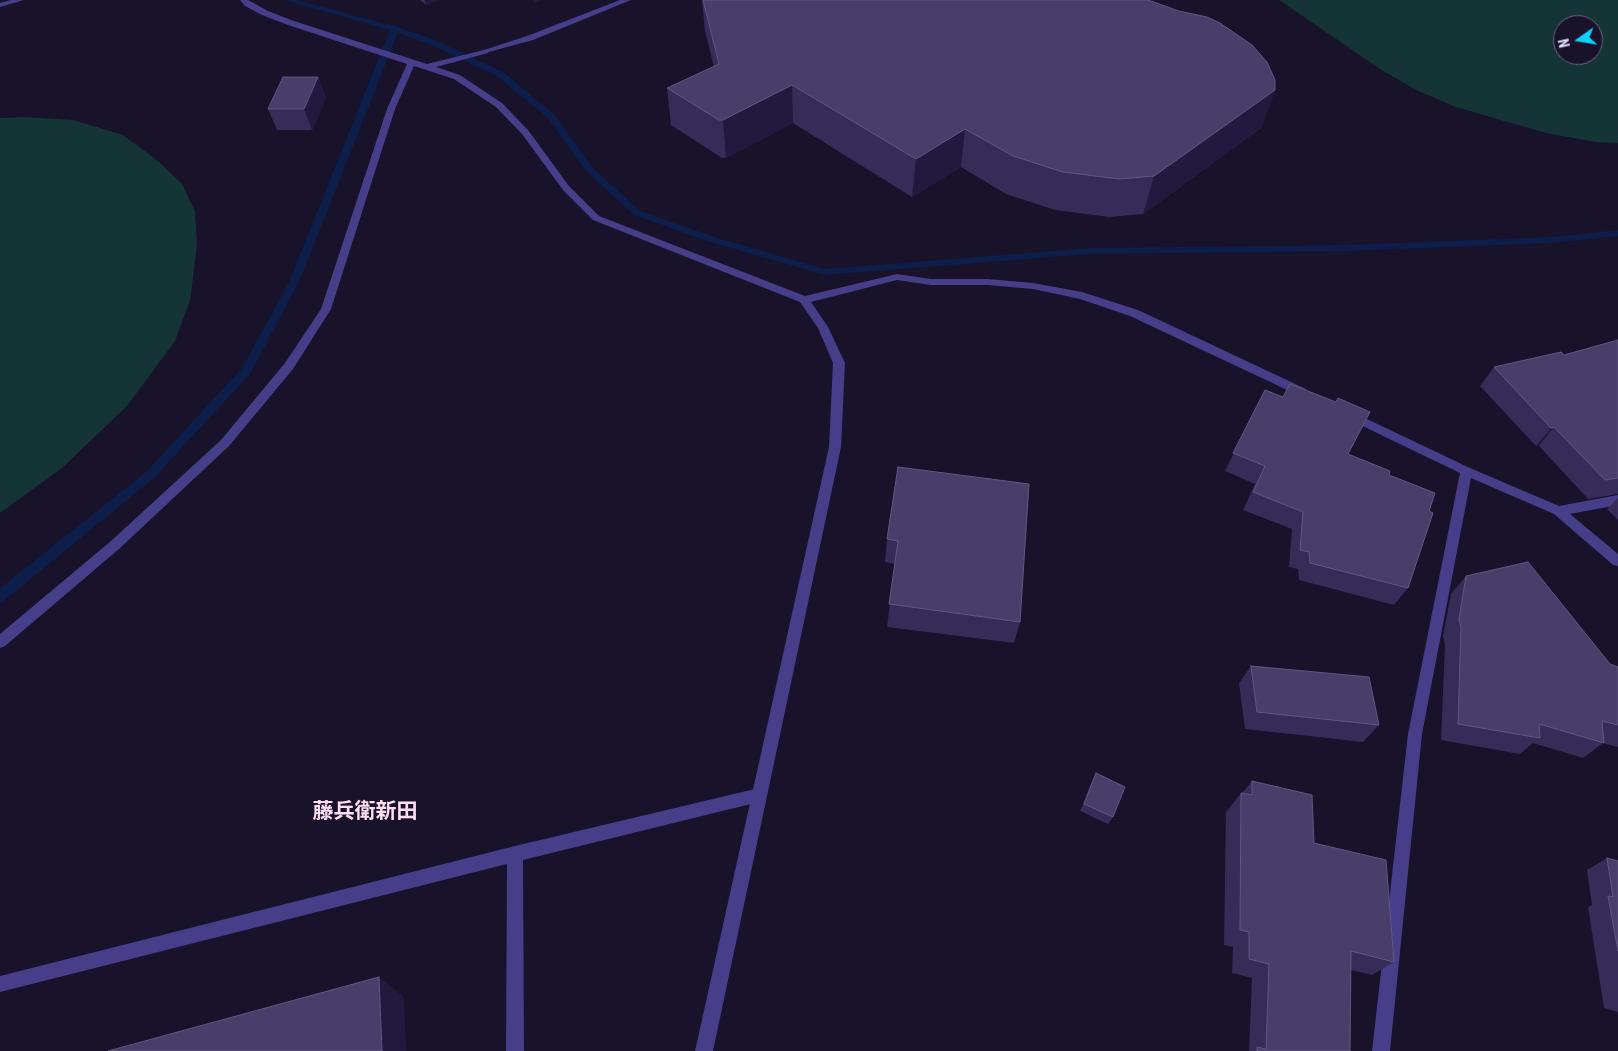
<!DOCTYPE html>
<html>
<head>
<meta charset="utf-8">
<style>
  body { margin:0 }
  #map { position:relative; width:1618px; height:1051px; overflow:hidden; background:#18122b; font-family:"Roboto Condensed",sans-serif }
  canvas { display:block }
  .north { position:absolute; left:1553px; top:15px; width:50px; height:50px; box-sizing:border-box; background:#18122b; border:1px solid #69637f; border-radius:50%; rotate:257deg; font-size:14px; font-weight:700; line-height:20px; text-align:center; color:#e2dcfe }
  .north::after { content:''; display:block; margin:auto; width:18px; height:22px; background:#0cd2fa; clip-path:polygon(50% 0,100% 100%,50% 72%,0 100%) }
</style>
</head>
<body>
<div id="map">
<canvas width="1618" height="1051"></canvas>
<div class="north">N</div>
</div>
<script>
const context = document.querySelector('canvas').getContext('2d');
context.lineJoin = 'round';
function fill(path, color) { context.fillStyle = color; context.fill(path, 'evenodd'); }
const poly = rows => new Path2D(rows.map(r => 'M' + r).join(''));
function trace(path, color, width, dash) { context.strokeStyle = color; context.lineWidth = width; context.lineCap = dash ? 'butt' : 'round'; context.setLineDash(dash || []); context.stroke(path); }
function write(font, color, halo, rows, align = 'center') {
  context.font = font + ' "Roboto Condensed","Noto Sans JP",sans-serif'; context.lineWidth = 4.5; context.setLineDash([]); context.textBaseline = 'middle'; context.strokeStyle = halo; context.fillStyle = color; for (const [text, x, y, turn = 0] of rows) {
    context.save(); context.translate(x, y); context.rotate((+turn || 0) * Math.PI / 180); context.textAlign = isNaN(turn) ? turn : align; if (halo) context.strokeText(text, 0, 0); context.fillText(text, 0, 0); context.restore();
  }
}
const green = poly([
  [1279,0,1618,0,1618,143,1596,142,1546,133,1456,107,1416,90,1380,69],
  [1563,25,1593,25,1593,55,1563,55],
  [24,117,73,120,123,135,158,161,182,184,195,211,197,245,190,301,175,341,127,406,62,468,0,513,0,118]
]);
const stream = poly([
  [284,0,297,0,398,27,435,40,503,72,555,115,592,167,640,211,718,238,825,269,1090,248,1344,245,1552,237,1618,230,1618,236,1552,243,1344,251,1090,254,825,275,710,242,634,215,586,171,549,119,497,76,429,44,398,33,299,282,250,374,154,478,5,600,0,602,0,588,146,472,242,368,289,282,390,30,284,0]
]);
const service = poly([
  [620,0,631,0,533,40,485,53,481,51,527,36,620,0],
  [759,788,764,790,766,795,764,800,759,802,523,860,524,1051,506,1051,507,864,0,992,0,976,515,846,759,788]
]);
const minor = poly([
  [240,0,248,0,268,11,294,21,427,64,488,49,488,53,436,67,460,75,502,103,528,130,569,186,599,216,805,296,897,274,931,279,988,279,1033,283,1082,292,1138,310,1306,389,1308,392,1302,396,1298,395,1130,316,1080,299,1033,289,988,285,931,285,897,280,811,302,828,327,845,363,841,447,713,1051,695,1051,829,447,833,363,818,328,800,302,593,220,563,190,522,134,496,107,454,79,414,66,395,109,331,309,293,369,229,446,119,549,5,646,0,648,0,634,111,541,221,440,285,363,321,309,387,109,407,64,288,25,262,15,245,6,240,0],
  [1350,411,1470,468,1559,506,1618,495,1618,505,1570,514,1618,554,1618,566,1613,565,1554,514,1471,478,1422,734,1390,1051,1372,1051,1408,734,1460,473,1346,418,1344,415,1350,411]
]);
const tertiary = poly([
  [11,0,24,0,0,7,0,3,11,0]
]);
const wall = poly([
  [420,0,439,0,426,5],
  [702,0,1148,0,1275,90,1261,128,1143,214,1109,217,1055,210,1006,194,961,167,912,197,793,123,726,158,722,158,671,125,667,88,714,67,705,31],
  [318,77,326,98,312,130,277,130,268,109],
  [1618,340,1618,494,1588,499,1539,446,1536,446,1480,386,1494,367,1564,355],
  [1265,390,1348,454,1389,475,1429,511,1408,588,1394,605,1299,580,1298,569,1289,567,1292,529,1243,510,1255,484,1225,471],
  [898,467,1020,622,1014,643,887,627,895,564,885,562,887,539],
  [1618,498,1618,520,1607,509],
  [1466,576,1610,664,1618,667,1618,747,1603,743,1583,758,1533,743,1520,754,1441,740,1445,645,1443,636,1451,594],
  [1251,666,1379,725,1363,742,1245,729,1239,683],
  [1096,773,1113,817,1108,824,1080,811,1092,781],
  [1252,781,1314,843,1394,962,1372,975,1351,970,1350,1051,1249,1051,1252,978,1232,973,1233,947,1224,945,1226,812,1241,793,1242,793],
  [1607,858,1618,861,1618,1012,1604,1008,1588,907,1592,905,1587,870]
]);
const shadedWall = poly([
  [425,0,439,0,426,5],
  [534,0,540,0,534,3],
  [318,77,326,98,312,130,304,109],
  [792,85,793,123,726,158,723,120],
  [1275,90,1261,128,1143,214,1154,176],
  [965,129,961,167,912,197,916,159],
  [1554,427,1539,446,1536,446,1551,428],
  [379,977,404,997,406,1051,382,1051]
]);
const building = poly([
  [703,0,1148,0,1179,11,1207,17,1220,23,1252,45,1267,62,1275,80,1275,90,1154,176,1119,179,1063,172,1013,156,965,129,916,159,792,85,723,120,719,120,667,88,719,64,703,0],
  [283,77,318,77,304,109,268,109,283,77],
  [1618,340,1618,478,1605,480,1554,427,1551,428,1494,367,1561,352,1564,355,1618,340],
  [1290,384,1336,402,1338,398,1370,412,1348,454,1390,471,1389,475,1435,493,1429,511,1433,513,1408,588,1310,563,1309,552,1300,550,1303,512,1253,492,1265,466,1233,453,1265,390,1283,397,1290,384],
  [898,467,1029,484,1020,622,889,604,898,541,887,539,898,467],
  [1528,562,1610,664,1618,667,1618,725,1602,721,1604,743,1539,724,1540,738,1458,724,1461,627,1459,619,1466,576,1528,562],
  [1251,666,1369,677,1379,725,1257,712,1251,666],
  [1096,773,1125,787,1113,817,1084,804,1096,773],
  [1252,781,1312,795,1314,843,1386,860,1394,962,1351,951,1350,1051,1257,1051,1257,1047,1266,1049,1269,964,1249,959,1249,932,1240,930,1241,793,1252,795,1252,781],
  [1607,858,1618,861,1618,951,1608,896,1613,897,1607,858],
  [379,977,382,1051,108,1051,379,977]
]);
const nearQuarternames = [
  ["藤兵衛新田",365,813]
];
fill(green, '#153435');
fill(stream, '#0c1e49');
fill(service, '#463e89');
fill(minor, '#463e89');
fill(tertiary, '#463e89');
fill(wall, '#372b58');
fill(shadedWall, '#23193f');
fill(building, '#493e6a');
trace(building, '#615781', 1);
write('bold 21px', '#fedef0', '#18122b', nearQuarternames);
</script>
</body>
</html>
